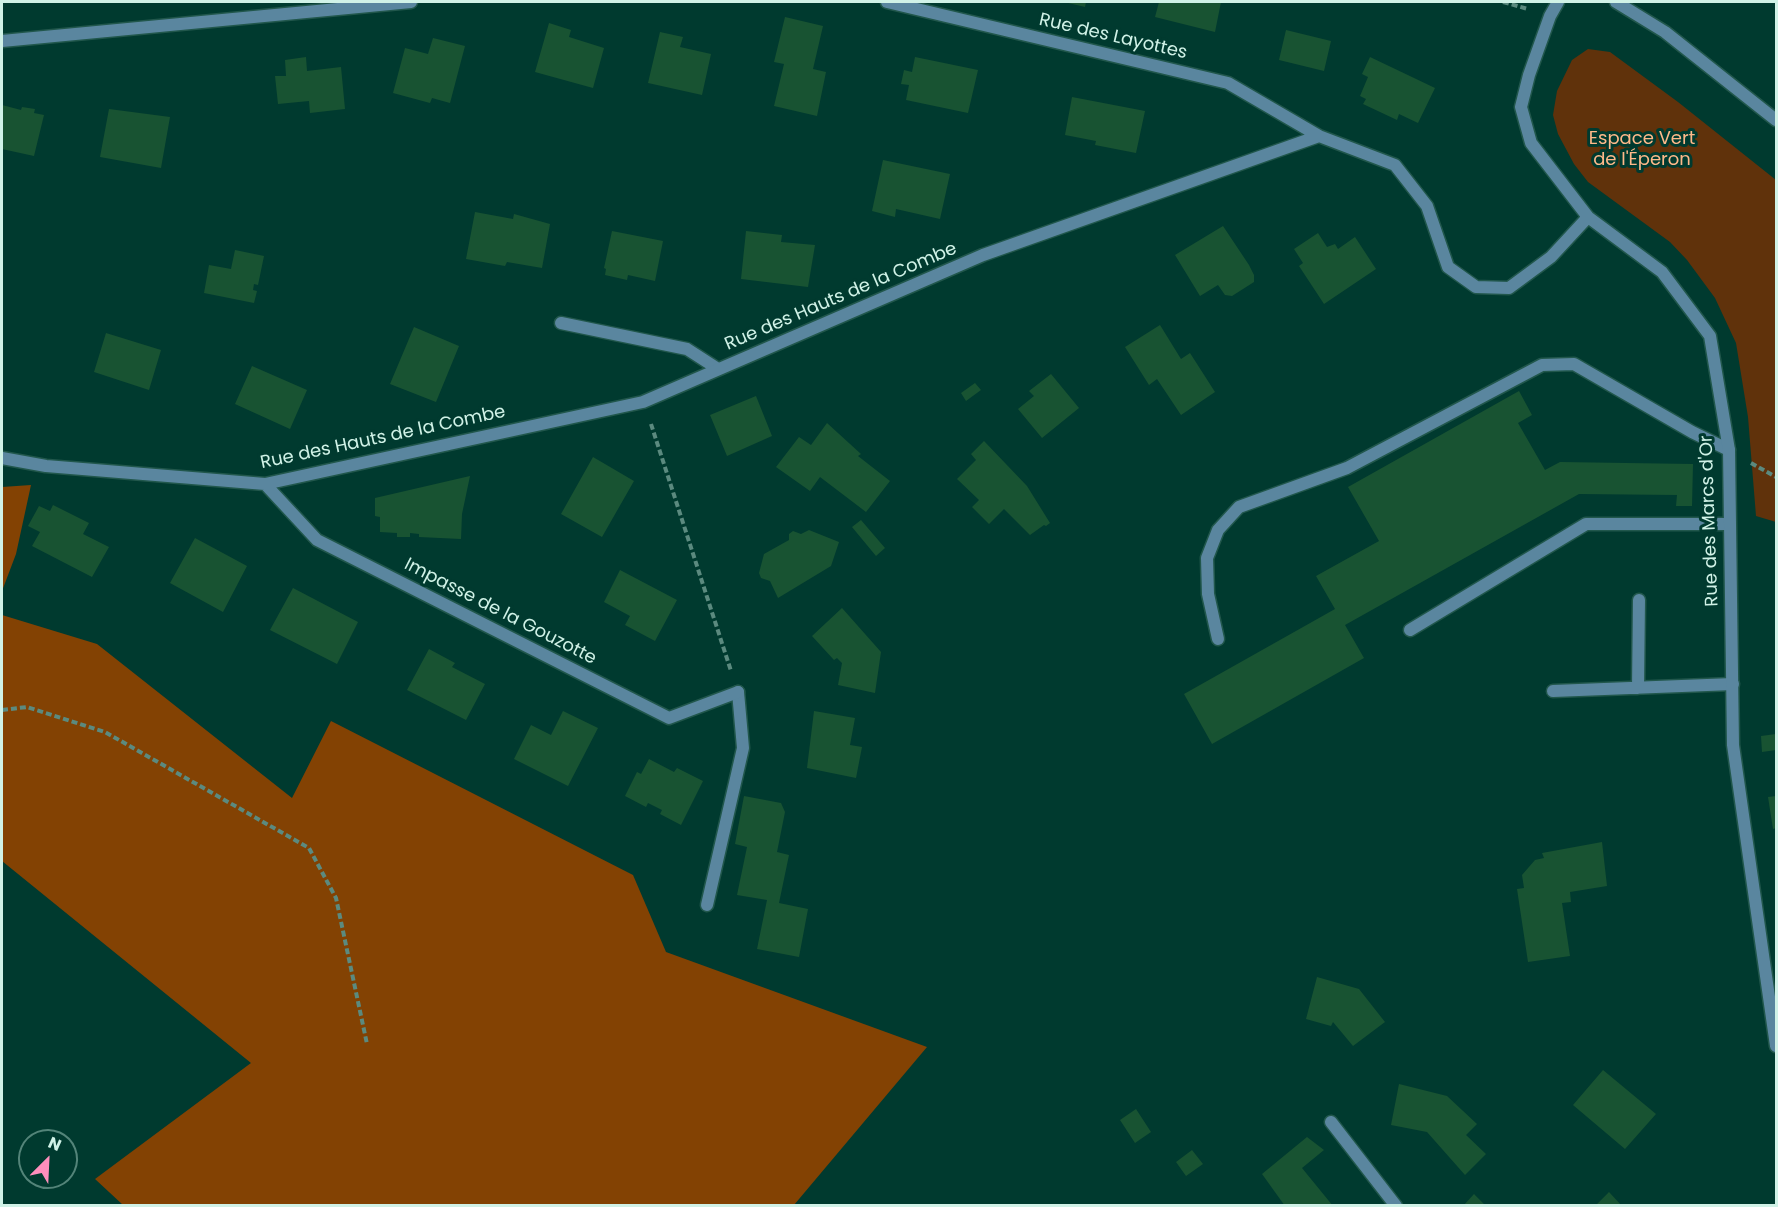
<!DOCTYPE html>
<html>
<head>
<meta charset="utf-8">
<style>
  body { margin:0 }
  #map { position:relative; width:1778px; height:1207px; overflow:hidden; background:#003a2f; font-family:Poppins,sans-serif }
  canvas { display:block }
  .frame { position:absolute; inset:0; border:3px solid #d0f2e7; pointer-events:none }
  .north { position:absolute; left:18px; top:1129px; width:60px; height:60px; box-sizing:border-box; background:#003a2f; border:2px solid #538479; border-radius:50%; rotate:24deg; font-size:16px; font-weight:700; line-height:24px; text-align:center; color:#d0f2e7 }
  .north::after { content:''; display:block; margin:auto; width:21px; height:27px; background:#fe8ebc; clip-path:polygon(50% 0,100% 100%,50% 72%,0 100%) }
</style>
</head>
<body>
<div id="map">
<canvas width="1778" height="1207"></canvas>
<div class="frame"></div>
<div class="north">N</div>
</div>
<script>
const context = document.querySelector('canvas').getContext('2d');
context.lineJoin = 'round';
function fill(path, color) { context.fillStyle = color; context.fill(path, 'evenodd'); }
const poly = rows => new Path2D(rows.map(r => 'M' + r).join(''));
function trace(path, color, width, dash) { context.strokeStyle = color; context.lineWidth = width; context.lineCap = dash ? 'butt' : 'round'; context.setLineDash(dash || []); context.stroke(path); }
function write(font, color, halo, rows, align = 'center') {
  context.font = font + ' Poppins,sans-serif'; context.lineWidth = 6; context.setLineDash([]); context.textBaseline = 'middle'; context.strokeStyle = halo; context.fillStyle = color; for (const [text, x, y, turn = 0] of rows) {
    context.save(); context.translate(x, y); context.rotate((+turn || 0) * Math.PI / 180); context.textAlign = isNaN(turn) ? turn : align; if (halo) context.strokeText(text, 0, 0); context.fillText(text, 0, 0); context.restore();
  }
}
const green = poly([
  [1588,49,1610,52,1678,102,1776,180,1776,522,1756,516,1748,417,1736,343,1715,298,1687,260,1670,242,1588,182,1574,164,1558,134,1553,115,1557,91,1572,60]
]);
const forest = poly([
  [31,485,16,554,2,591,2,487],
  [2,615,97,644,292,798,331,721,633,875,666,952,927,1047,794,1205,123,1205,95,1179,251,1063,2,861]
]);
const building = poly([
  [1064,2,1086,2,1085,7],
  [1159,2,1221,2,1215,32,1155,17],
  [785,17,823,26,813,69,826,72,817,116,774,106,784,64,774,62],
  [549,23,571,30,569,37,604,48,593,88,535,72],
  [1286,30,1331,41,1324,71,1279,60],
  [660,32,683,37,680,47,711,54,702,95,648,83],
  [433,38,465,46,450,103,432,98,430,103,393,93,405,48,428,54],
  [306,57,307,71,341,67,345,109,310,113,309,101,278,104,275,76,286,76,285,60],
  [915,57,978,70,968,113,906,100,909,85,901,84,904,70,912,72],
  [1370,57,1435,88,1418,123,1399,114,1397,120,1363,104,1366,99,1360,96,1368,77,1362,74],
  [1072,97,1145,111,1136,153,1095,145,1096,141,1065,135],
  [2,105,21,110,22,107,35,109,34,113,44,115,34,156,2,149],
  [109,109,170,117,161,168,100,157],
  [883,160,950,174,940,219,896,209,895,217,872,211],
  [475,212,513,219,514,214,550,224,542,268,507,262,505,266,466,259],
  [1223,226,1249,265,1254,275,1254,282,1232,296,1225,295,1218,285,1200,296,1175,255],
  [612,231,663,241,655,281,628,275,627,280,605,275,606,269,604,268],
  [746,231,782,235,781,242,815,245,808,287,741,279],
  [1318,233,1327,247,1335,244,1338,249,1355,237,1376,269,1324,304,1299,266,1303,263,1294,249],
  [235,250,264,256,258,285,254,284,253,290,257,291,254,303,204,293,209,265,231,269],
  [1160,325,1181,359,1190,353,1215,392,1181,415,1157,379,1149,385,1125,347],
  [414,327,459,346,436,402,390,384],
  [106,333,161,350,149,390,94,372],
  [252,366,307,390,290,429,235,404],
  [1051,374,1079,408,1042,438,1018,409,1034,396,1029,391],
  [975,383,981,390,966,401,961,393],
  [1519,391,1532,415,1518,423,1545,470,1560,462,1693,464,1692,506,1676,506,1677,495,1579,494,1345,625,1364,658,1212,744,1184,694,1335,609,1316,576,1379,541,1348,487],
  [756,396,772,436,727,456,710,415],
  [827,423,861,454,858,456,890,481,866,512,820,477,810,491,776,467,799,437,811,445],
  [984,441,1027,486,1050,523,1046,526,1044,525,1030,535,1004,509,989,524,972,507,979,500,957,479,976,460,971,454],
  [593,457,634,481,602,537,561,514],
  [470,476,462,514,461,539,419,537,419,534,410,533,410,537,397,537,397,533,380,532,380,517,375,516,375,498],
  [53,505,89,523,83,534,109,547,92,577,32,546,40,532,28,526,39,506,50,511],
  [861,520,885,548,876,556,852,527],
  [809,530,839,542,831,566,778,598,770,581,761,578,759,573,764,554,789,540,789,534,793,531,801,534],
  [195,538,247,566,223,612,170,583],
  [620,570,677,600,655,641,625,625,630,616,604,602],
  [293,588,358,622,337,664,270,630],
  [842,608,881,652,875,693,838,685,842,663,837,658,834,660,812,636],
  [429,649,455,663,452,667,485,684,466,720,407,690],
  [563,711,598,728,568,786,514,759,531,725,551,735],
  [814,711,855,718,850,745,862,747,856,778,807,768],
  [1776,734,1776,750,1762,752,1761,736],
  [649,759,674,772,677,768,703,781,681,825,660,814,662,810,648,803,646,807,625,796,637,772,641,774],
  [744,796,781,803,785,812,777,852,789,855,779,903,808,909,799,957,757,949,767,900,737,895,747,847,735,844],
  [1776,796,1776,828,1773,829,1768,797],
  [1602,842,1607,886,1570,892,1571,902,1562,903,1570,956,1528,962,1517,889,1524,888,1522,875,1535,860,1544,858,1542,853],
  [1317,977,1359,989,1385,1022,1353,1046,1333,1022,1331,1026,1306,1019],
  [1603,1070,1656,1114,1625,1149,1573,1105],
  [1399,1084,1447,1096,1477,1124,1466,1135,1486,1154,1465,1175,1427,1132,1391,1125],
  [1136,1109,1151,1132,1135,1143,1120,1120],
  [1307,1137,1324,1150,1302,1168,1333,1206,1285,1206,1262,1174],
  [1192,1150,1203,1164,1186,1176,1176,1162],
  [1609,1192,1622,1206,1595,1206],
  [1474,1194,1486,1206,1463,1206]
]);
const path = poly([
  [1503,2,1528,9],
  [651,424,731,671],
  [1751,463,1776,477],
  [2,710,27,707,105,732,309,848,336,898,367,1044]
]);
const service = poly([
  [561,323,687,349,718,369],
  [1410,630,1586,524,1729,524],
  [1218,639,1208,594,1207,558,1218,530,1239,507,1347,468,1542,365,1574,364,1692,432,1729,450],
  [1638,688,1639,600],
  [1553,691,1733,684],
  [707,905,743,748,738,692]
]);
const minor = poly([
  [887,2,1228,83,1319,136],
  [1558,2,1550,16,1529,75,1521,107,1531,143,1588,217,1662,272,1710,336,1729,450,1733,745,1776,1046],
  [1616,2,1665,32,1776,120],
  [2,41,411,2],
  [2,458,46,466,265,484,643,402,983,255,1319,136,1395,165,1427,206,1448,267,1476,287,1509,288,1551,257,1588,217],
  [265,484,317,540,669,718,738,692],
  [1331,1122,1396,1206]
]);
const streetNames = [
  ["Rue des Layottes",1113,37,13],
  ["Rue des Hauts de la Combe",841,297,-23],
  ["Rue des Hauts de la Combe",383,438,-12],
  ["Rue des Marcs d'Or",1710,521,-92],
  ["Impasse de la Gouzotte",500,612,27]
];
const parkNames = [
  ["Espace Vert",1642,139],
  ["de l'Éperon",1642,160]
];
fill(green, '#60320b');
fill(forest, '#834203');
fill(building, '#185332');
trace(service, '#21574c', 15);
trace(minor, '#21574c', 15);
trace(path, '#5b8a7f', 4, [6, 3]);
trace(service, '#5a869f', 12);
trace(minor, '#5a869f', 12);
write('18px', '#d0f2e7', '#003a2f', streetNames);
write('18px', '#feb98a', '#003a2f', parkNames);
</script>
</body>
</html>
